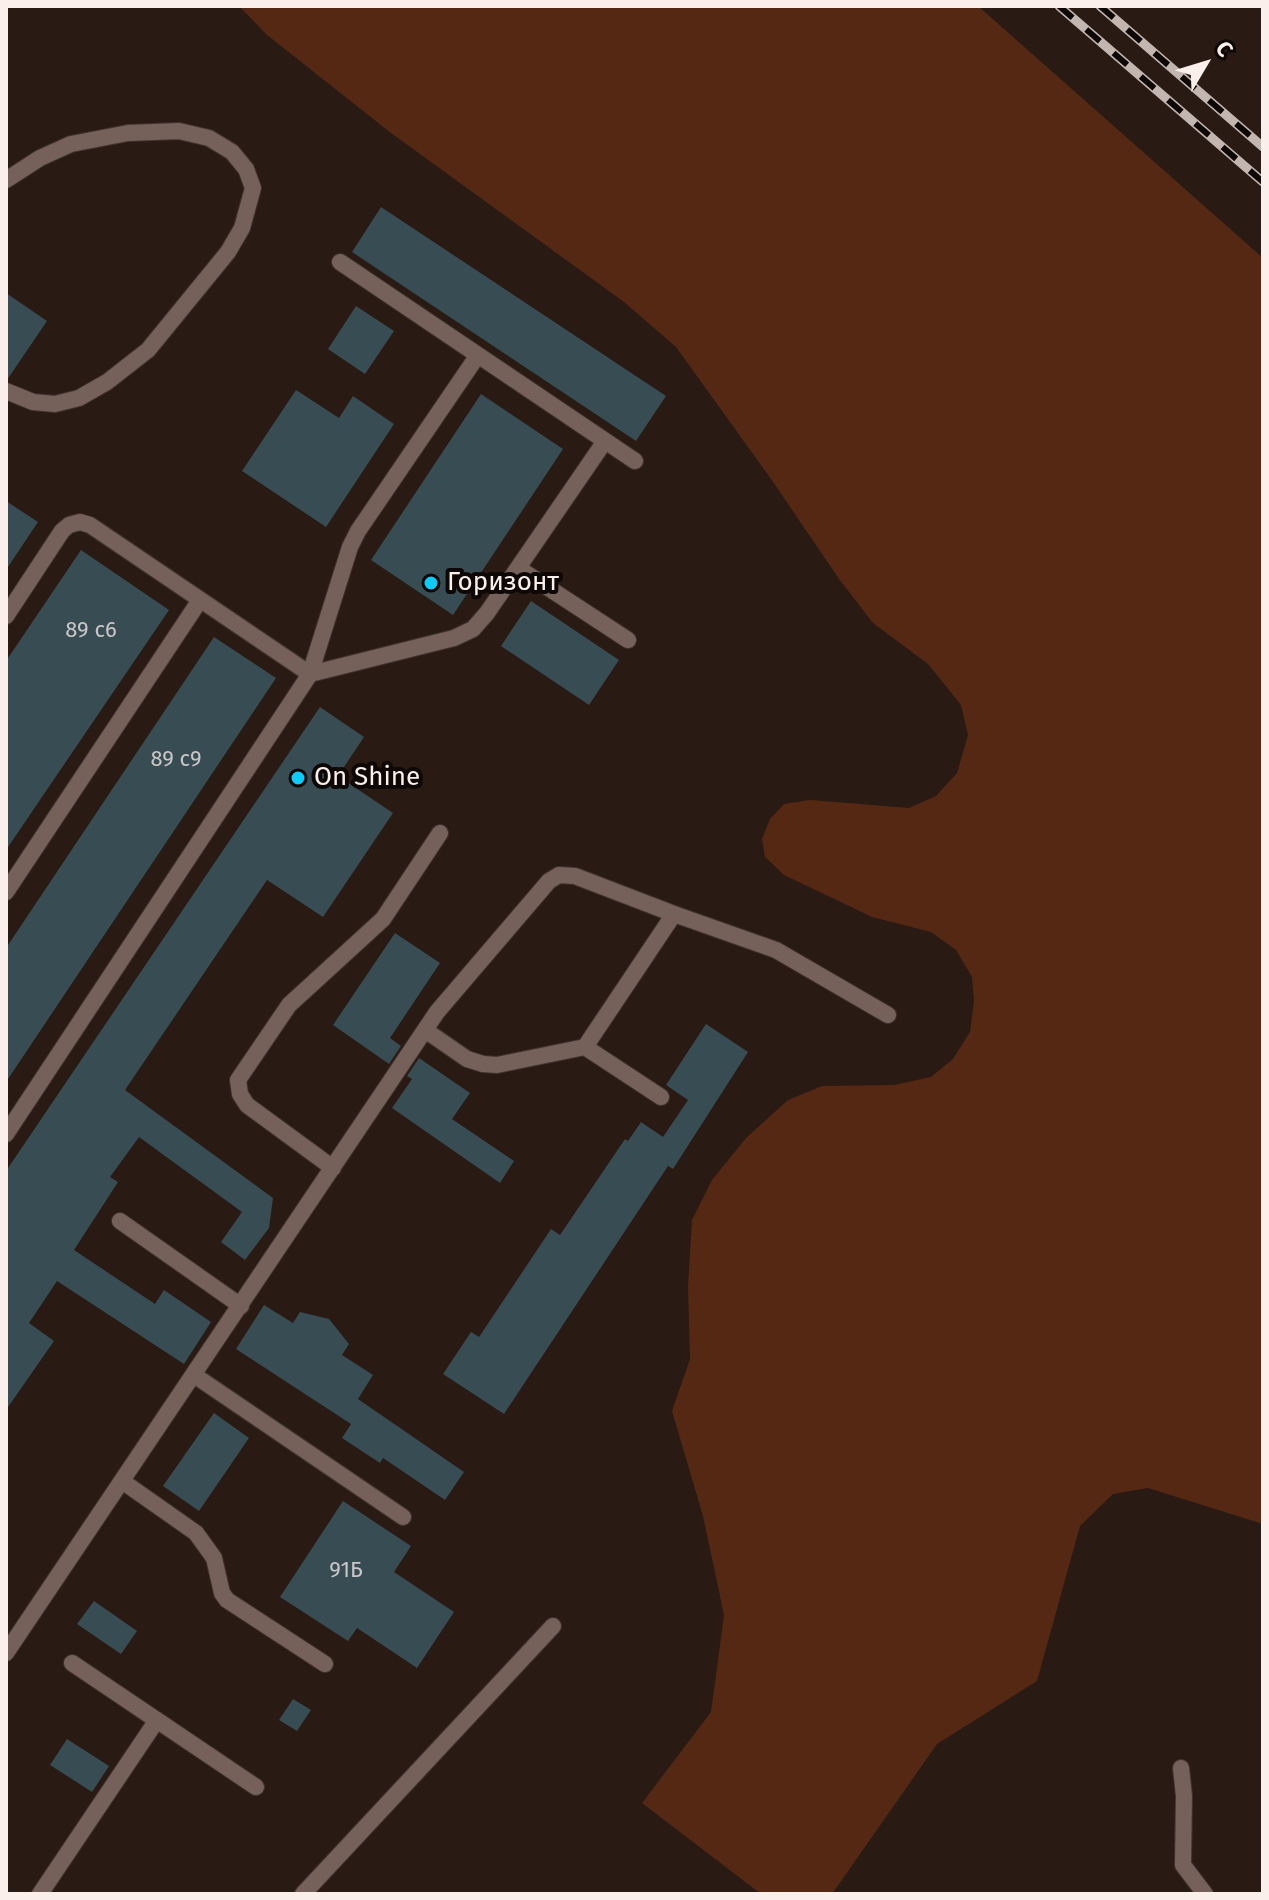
<!DOCTYPE html>
<html>
<head>
<meta charset="utf-8">
<style>
  body { margin:0 }
  #map { position:relative; width:1269px; height:1900px; overflow:hidden; background:#291a13; font-family:"Fira Sans",sans-serif }
  canvas { display:block }
  .frame { position:absolute; inset:0; border:8px solid #fbefeb; pointer-events:none }
  .north { position:absolute; left:1165px; top:24px; width:80px; height:80px; -webkit-text-stroke:6px #0d0705; paint-order:stroke; rotate:52deg; font-size:22px; font-weight:700; line-height:32px; text-align:center; color:#fbefeb }
  .north::after { content:''; display:block; margin:auto; width:28px; height:36px; background:#fbefeb; clip-path:polygon(50% 0,100% 100%,50% 72%,0 100%) }
</style>
</head>
<body>
<div id="map">
<canvas width="1269" height="1900"></canvas>
<div class="frame"></div>
<div class="north">С</div>
</div>
<script>
const context = document.querySelector('canvas').getContext('2d');
context.lineJoin = 'round';
function fill(path, color) { context.fillStyle = color; context.fill(path, 'evenodd'); }
const poly = rows => new Path2D(rows.map(r => 'M' + r).join(''));
function trace(path, color, width, dash) { context.strokeStyle = color; context.lineWidth = width; context.lineCap = dash ? 'butt' : 'round'; context.setLineDash(dash || []); context.stroke(path); }
function write(font, color, halo, rows, align = 'center') {
  context.font = font + ' "Fira Sans",sans-serif'; context.lineWidth = 8; context.setLineDash([]); context.textBaseline = 'middle'; context.strokeStyle = halo; context.fillStyle = color; for (const [text, x, y, turn = 0] of rows) {
    context.save(); context.translate(x, y); context.rotate((+turn || 0) * Math.PI / 180); context.textAlign = isNaN(turn) ? turn : align; if (halo) context.strokeText(text, 0, 0); context.fillText(text, 0, 0); context.restore();
  }
}
const green = poly([
  [239,6,978,6,1263,258,1263,1524,1148,1488,1113,1494,1080,1526,1037,1681,937,1744,832,1894,761,1894,642,1803,711,1712,724,1615,703,1516,672,1411,690,1359,688,1286,692,1220,712,1180,746,1138,788,1100,822,1086,894,1085,931,1077,953,1059,970,1032,974,1001,972,977,956,950,931,932,872,917,784,875,765,857,762,839,770,819,784,804,810,800,909,808,936,796,957,773,968,735,961,705,928,664,873,623,839,579,771,479,676,347,624,302,391,133,267,35]
]);
const building = poly([
  [381,207,666,396,636,441,352,252],
  [6,293,47,321,7,380,6,380],
  [356,306,394,331,365,374,328,349],
  [296,390,339,418,353,396,394,424,326,527,242,471],
  [481,394,563,449,453,615,371,560],
  [6,501,38,522,6,570],
  [81,550,169,610,6,850,6,661],
  [531,601,619,660,589,705,501,646],
  [214,637,276,678,6,1082,6,948],
  [320,707,364,737,338,776,393,813,323,917,267,880,125,1090,273,1198,269,1228,245,1260,221,1242,242,1212,139,1137,110,1177,118,1182,74,1250,155,1304,164,1290,211,1322,184,1364,57,1281,29,1323,54,1341,6,1410,6,1171],
  [395,933,440,963,390,1038,401,1046,389,1064,333,1025],
  [706,1024,748,1052,673,1169,668,1166,504,1414,443,1374,471,1332,479,1337,551,1229,560,1235,625,1139,628,1141,641,1122,663,1137,688,1100,666,1085],
  [419,1058,470,1093,452,1119,514,1161,500,1183,392,1108,412,1079,407,1076],
  [264,1305,293,1323,300,1312,329,1319,349,1344,342,1355,373,1375,358,1399,464,1472,445,1500,383,1458,380,1463,342,1438,351,1424,236,1349],
  [214,1413,249,1438,199,1511,163,1486],
  [343,1501,411,1546,394,1572,454,1612,417,1668,357,1628,348,1641,280,1597],
  [94,1601,137,1631,121,1654,77,1624],
  [293,1699,311,1710,297,1731,279,1720],
  [67,1739,109,1766,92,1792,50,1765]
]);
const service = poly([
  [6,180,40,158,71,144,128,133,179,131,209,138,232,152,246,169,253,188,242,228,228,252,148,350,107,382,79,398,55,404,33,402,6,391],
  [340,262,635,461],
  [518,568,628,640],
  [6,616,62,531,69,525,80,522,90,525,310,674,454,638,473,629,487,613,605,441],
  [6,892,200,600],
  [425,1030,467,1059,483,1064,497,1065,585,1047,674,914,776,950,888,1015],
  [585,1047,661,1097],
  [6,1134,310,674,350,547,358,531,478,355],
  [333,1168,247,1105,240,1094,238,1080,289,1005,383,919,440,833],
  [120,1221,241,1306],
  [194,1375,403,1517],
  [122,1481,196,1533,214,1558,222,1593,227,1600,325,1664],
  [6,1653,437,1012,549,881,559,875,575,876,674,914],
  [72,1663,256,1787],
  [1181,1768,1184,1796,1183,1865,1205,1894],
  [40,1894,157,1720],
  [303,1894,553,1626]
]);
const rail = poly([
  [1059,6,1263,182],
  [1100,6,1263,147]
]);
const markers = [
  [431,583,8,"#0dcafa"],
  [298,778,8,"#0dcafa"]
];
const numberNames = [
  ["89 с6",91,631],
  ["89 с9",176,760],
  ["91Б",346,1571]
];
const poiNames = [
  ["Горизонт",447,583],
  ["On Shine",314,778]
];
fill(green, '#552814');
fill(building, '#384c54');
trace(service, '#403431', 18);
trace(service, '#756159', 16);
trace(rail, '#c3b6b1', 9);
trace(rail, '#0d0705', 6, [18]);
for (const [x, y, r, color] of markers) { const dot = new Path2D(); dot.arc(x, y, r, 0, 2 * Math.PI); context.fillStyle = color; context.fill(dot); trace(dot, '#0d0705', 3); }
write('22px', '#cac6c5', null, numberNames);
write('26px', '#fbefeb', '#0d0705', poiNames, 'left');
</script>
</body>
</html>
